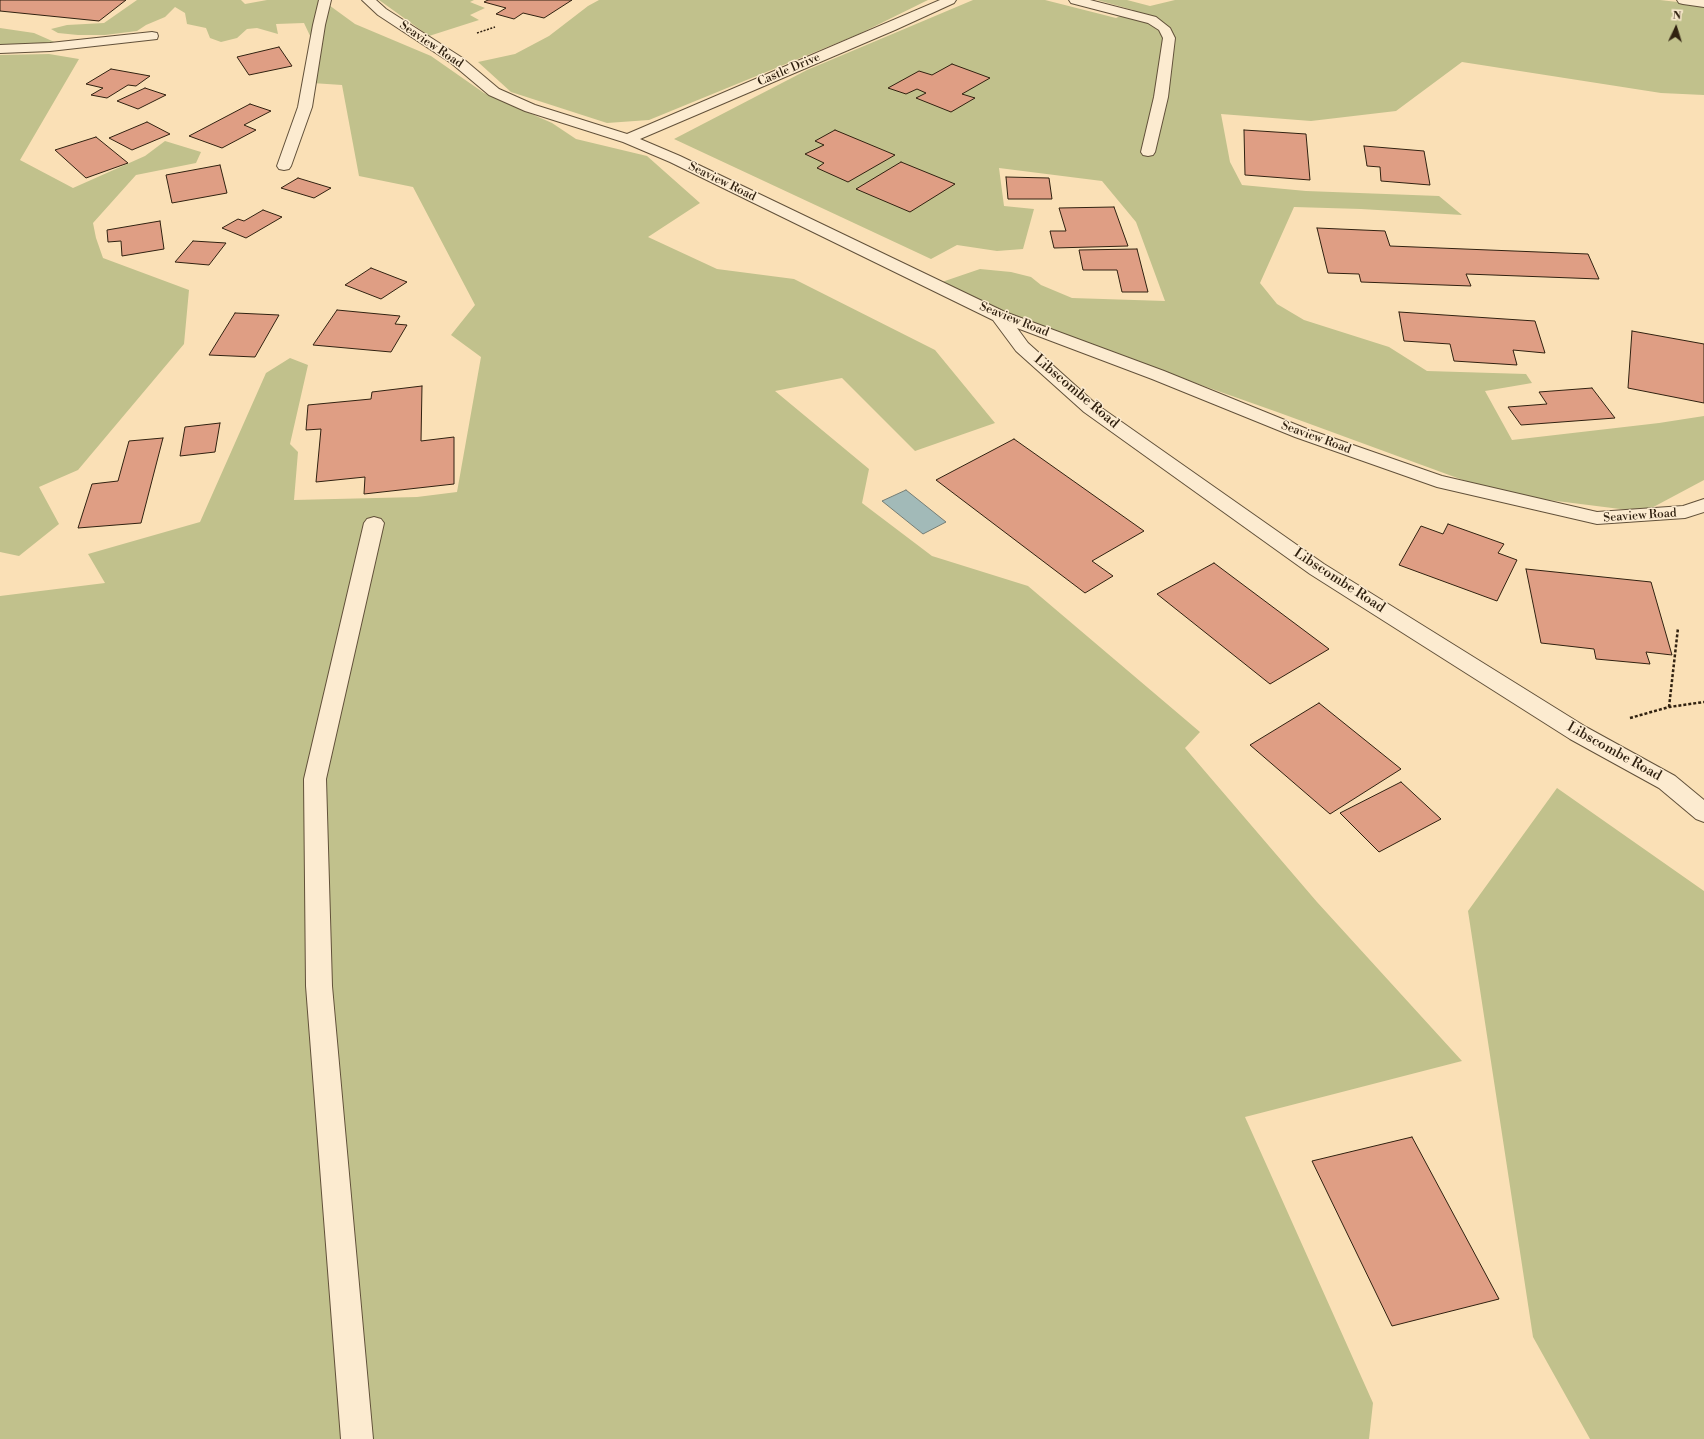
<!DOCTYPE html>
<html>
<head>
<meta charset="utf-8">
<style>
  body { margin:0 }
  #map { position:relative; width:1704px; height:1439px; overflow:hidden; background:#fae0b6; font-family:"Libre Bodoni",serif }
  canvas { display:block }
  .north { position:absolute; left:1656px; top:8px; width:40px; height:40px; -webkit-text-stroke:3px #fcebd0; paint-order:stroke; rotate:4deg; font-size:11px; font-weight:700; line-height:16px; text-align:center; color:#302110 }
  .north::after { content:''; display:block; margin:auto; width:14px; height:18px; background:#302110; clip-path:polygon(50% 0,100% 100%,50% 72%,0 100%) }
</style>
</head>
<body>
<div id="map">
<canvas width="1704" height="1439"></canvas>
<div class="north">N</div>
</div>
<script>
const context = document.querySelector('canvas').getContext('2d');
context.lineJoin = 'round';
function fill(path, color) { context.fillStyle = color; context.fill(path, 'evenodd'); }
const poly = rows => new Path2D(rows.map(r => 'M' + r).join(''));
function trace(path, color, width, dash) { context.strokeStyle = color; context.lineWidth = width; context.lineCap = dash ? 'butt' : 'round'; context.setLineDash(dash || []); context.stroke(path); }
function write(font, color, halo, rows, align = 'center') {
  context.font = font + ' "Libre Bodoni",serif'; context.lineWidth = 3; context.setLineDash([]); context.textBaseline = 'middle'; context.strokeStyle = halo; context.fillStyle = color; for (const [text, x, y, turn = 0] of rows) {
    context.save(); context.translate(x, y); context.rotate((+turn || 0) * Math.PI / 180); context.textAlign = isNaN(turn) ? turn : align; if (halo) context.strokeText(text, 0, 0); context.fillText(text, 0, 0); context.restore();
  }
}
const green = poly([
  [137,0,241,0,245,4,267,0,322,0,355,24,431,56,484,93,552,123,576,139,647,156,700,203,648,237,717,269,794,279,935,350,995,423,915,451,842,378,775,391,869,469,862,503,932,556,1028,586,1200,732,1185,748,1317,902,1462,1061,1245,1117,1373,1403,1369,1439,0,1439,0,596,105,583,88,554,200,522,266,373,290,358,308,365,290,444,298,452,294,500,417,497,457,492,481,357,451,335,475,305,413,187,359,176,342,85,312,83,320,57,304,23,276,24,278,34,257,28,247,29,237,38,221,42,210,38,206,28,187,24,185,13,175,7,165,17,146,25,137,31,105,35,78,35,58,33,51,29,67,25,104,23],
  [379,0,474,0,470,2,485,8,470,15,479,20,429,36],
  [599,0,928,0,859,34,649,120,607,123,511,92,478,62,515,54,549,36,588,6],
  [973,0,1045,0,1116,18,1133,10,1097,0,1127,0,1150,6,1175,0,1660,0,1704,5,1704,95,1661,93,1462,62,1396,111,1311,121,1221,114,1230,162,1242,185,1306,191,1439,196,1462,215,1361,209,1294,207,1260,283,1277,304,1304,320,1389,347,1427,371,1526,374,1532,383,1485,391,1512,440,1659,423,1704,416,1704,480,1644,512,1501,494,1280,413,1023,322,939,283,980,269,1011,272,1031,277,1041,285,1072,298,1165,301,1136,222,1102,181,999,168,1004,206,1034,209,1023,249,997,251,957,245,931,259,674,139,807,70],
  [0,28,34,33,59,44,0,46],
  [49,54,79,59,20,160,73,188,145,156,165,141,201,152,196,163,136,175,93,223,96,238,103,258,189,290,184,344,78,470,39,487,59,524,19,556,0,552,0,55],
  [1557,788,1704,891,1704,1439,1590,1439,1533,1337,1468,911]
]);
const water = poly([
  [906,490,946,522,923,534,882,501,906,490]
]);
const building = poly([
  [0,0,126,0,99,21,0,11,0,0],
  [488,0,572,0,544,18,523,13,514,19,496,14,506,8,484,2,488,0],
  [279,47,292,66,249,75,237,57,279,47],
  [952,64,990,78,962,94,975,98,951,112,916,98,926,93,917,89,906,94,888,88,919,71,932,75,952,64],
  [111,69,150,76,136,86,128,85,107,98,91,95,103,88,86,84,111,69],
  [145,88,166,95,138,109,117,101,145,88],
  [250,104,271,111,244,125,256,130,222,148,189,136,250,104],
  [147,122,170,134,132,150,109,138,147,122],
  [835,130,895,155,848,182,817,168,824,163,805,154,824,145,815,141,835,130],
  [1244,130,1306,134,1310,180,1245,175,1244,130],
  [96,137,128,163,86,178,55,150,96,137],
  [1364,146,1424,151,1430,185,1381,181,1380,167,1367,166,1364,146],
  [901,162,955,184,910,212,856,189,901,162],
  [220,165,227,193,172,203,166,175,220,165],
  [1006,177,1049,178,1052,199,1008,199,1006,177],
  [298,178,331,188,314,198,281,188,298,178],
  [1114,207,1128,246,1054,248,1050,231,1066,231,1059,208,1114,207],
  [263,210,282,217,246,238,222,228,238,219,244,221,263,210],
  [160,221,164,249,122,256,121,241,108,242,107,230,160,221],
  [1317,228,1385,231,1390,246,1588,254,1599,279,1466,274,1471,286,1361,282,1359,274,1328,273,1317,228],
  [193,241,226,243,209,265,175,262,193,241],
  [1137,249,1148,292,1122,292,1117,270,1083,270,1079,250,1137,249],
  [371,268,407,282,381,299,345,285,371,268],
  [337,310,400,316,395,324,407,325,391,352,313,345,337,310],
  [1399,312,1535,321,1545,353,1513,350,1517,365,1454,361,1450,344,1404,341,1399,312],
  [235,313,279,315,255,357,209,355,235,313],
  [1632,331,1704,344,1704,403,1628,388,1632,331],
  [422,386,421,441,454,437,454,484,364,494,365,477,316,482,321,429,306,430,308,405,371,399,372,392,422,386],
  [1592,388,1615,418,1521,425,1508,407,1547,404,1539,392,1592,388],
  [220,423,215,452,180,456,185,427,220,423],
  [163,438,141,523,78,528,92,484,118,481,129,441,163,438],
  [1014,439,1144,531,1092,561,1113,576,1085,593,936,480,1014,439],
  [1448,524,1504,544,1498,553,1517,560,1497,601,1399,565,1421,526,1443,534,1448,524],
  [1214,563,1329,649,1270,684,1157,594,1214,563],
  [1526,569,1651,582,1672,655,1646,652,1650,664,1596,659,1594,649,1541,643,1526,569],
  [1319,703,1401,769,1330,814,1250,745,1319,703],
  [1401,782,1441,819,1379,852,1340,813,1401,782],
  [1412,1137,1499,1299,1392,1326,1312,1161,1412,1137]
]);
const pathFar1 = poly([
  [477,33,495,27]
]);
const path = poly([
  [1669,707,1678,628],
  [1630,718,1669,707,1704,702]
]);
const lane = poly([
  [374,517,381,519,384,523,326,779,332,986,373,1439,341,1439,306,986,304,779,364,523,367,519,374,517]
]);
const street = poly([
  [319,0,331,0,325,25,312,107,291,166,289,169,284,170,279,169,277,166,298,107,313,25,319,0],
  [362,0,376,0,386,9,461,57,499,89,535,105,627,134,940,0,956,0,954,3,895,30,640,139,680,156,1005,312,1164,371,1307,429,1442,476,1597,512,1683,506,1704,499,1704,512,1685,518,1597,524,1437,487,1295,437,1152,379,1017,328,1028,343,1096,404,1324,564,1586,727,1675,776,1704,800,1704,822,1696,819,1659,788,1570,739,1310,574,1084,412,1016,351,993,320,670,162,623,142,525,111,489,95,451,63,378,15,362,0],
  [1069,0,1090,0,1156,17,1170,28,1175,38,1168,97,1155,152,1153,155,1148,156,1143,155,1141,152,1154,97,1163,38,1159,30,1148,23,1071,3,1069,0],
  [1677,0,1704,0,1704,7,1683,4,1679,3,1677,0],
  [152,32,157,33,158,36,157,39,50,51,0,53,0,45,50,43,152,32]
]);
const farStreetnames = [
  ["Seaview Road",431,45,34],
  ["Castle Drive",789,70,-23],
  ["Seaview Road",722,182,26],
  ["Seaview Road",1014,320,22],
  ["Seaview Road",1316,438,20],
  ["Seaview Road",1640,516,-4]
];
const streetNames = [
  ["Libscombe Road",1076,392,40],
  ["Libscombe Road",1339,581,33],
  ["Libscombe Road",1614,752,29]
];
fill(green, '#c1c18c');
fill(water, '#a2bab8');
trace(water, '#747d75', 1);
fill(building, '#df9e84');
trace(building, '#302110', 1);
trace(lane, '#62513a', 2);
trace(street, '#62513a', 2);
trace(pathFar1, '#302110', 1.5, [2, 1.5]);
trace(path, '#302110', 2.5, [3, 2]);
fill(lane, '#fcebd0');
fill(street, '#fcebd0');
write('12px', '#302110', '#fcebd0', farStreetnames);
write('14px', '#302110', '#fcebd0', streetNames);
</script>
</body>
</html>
